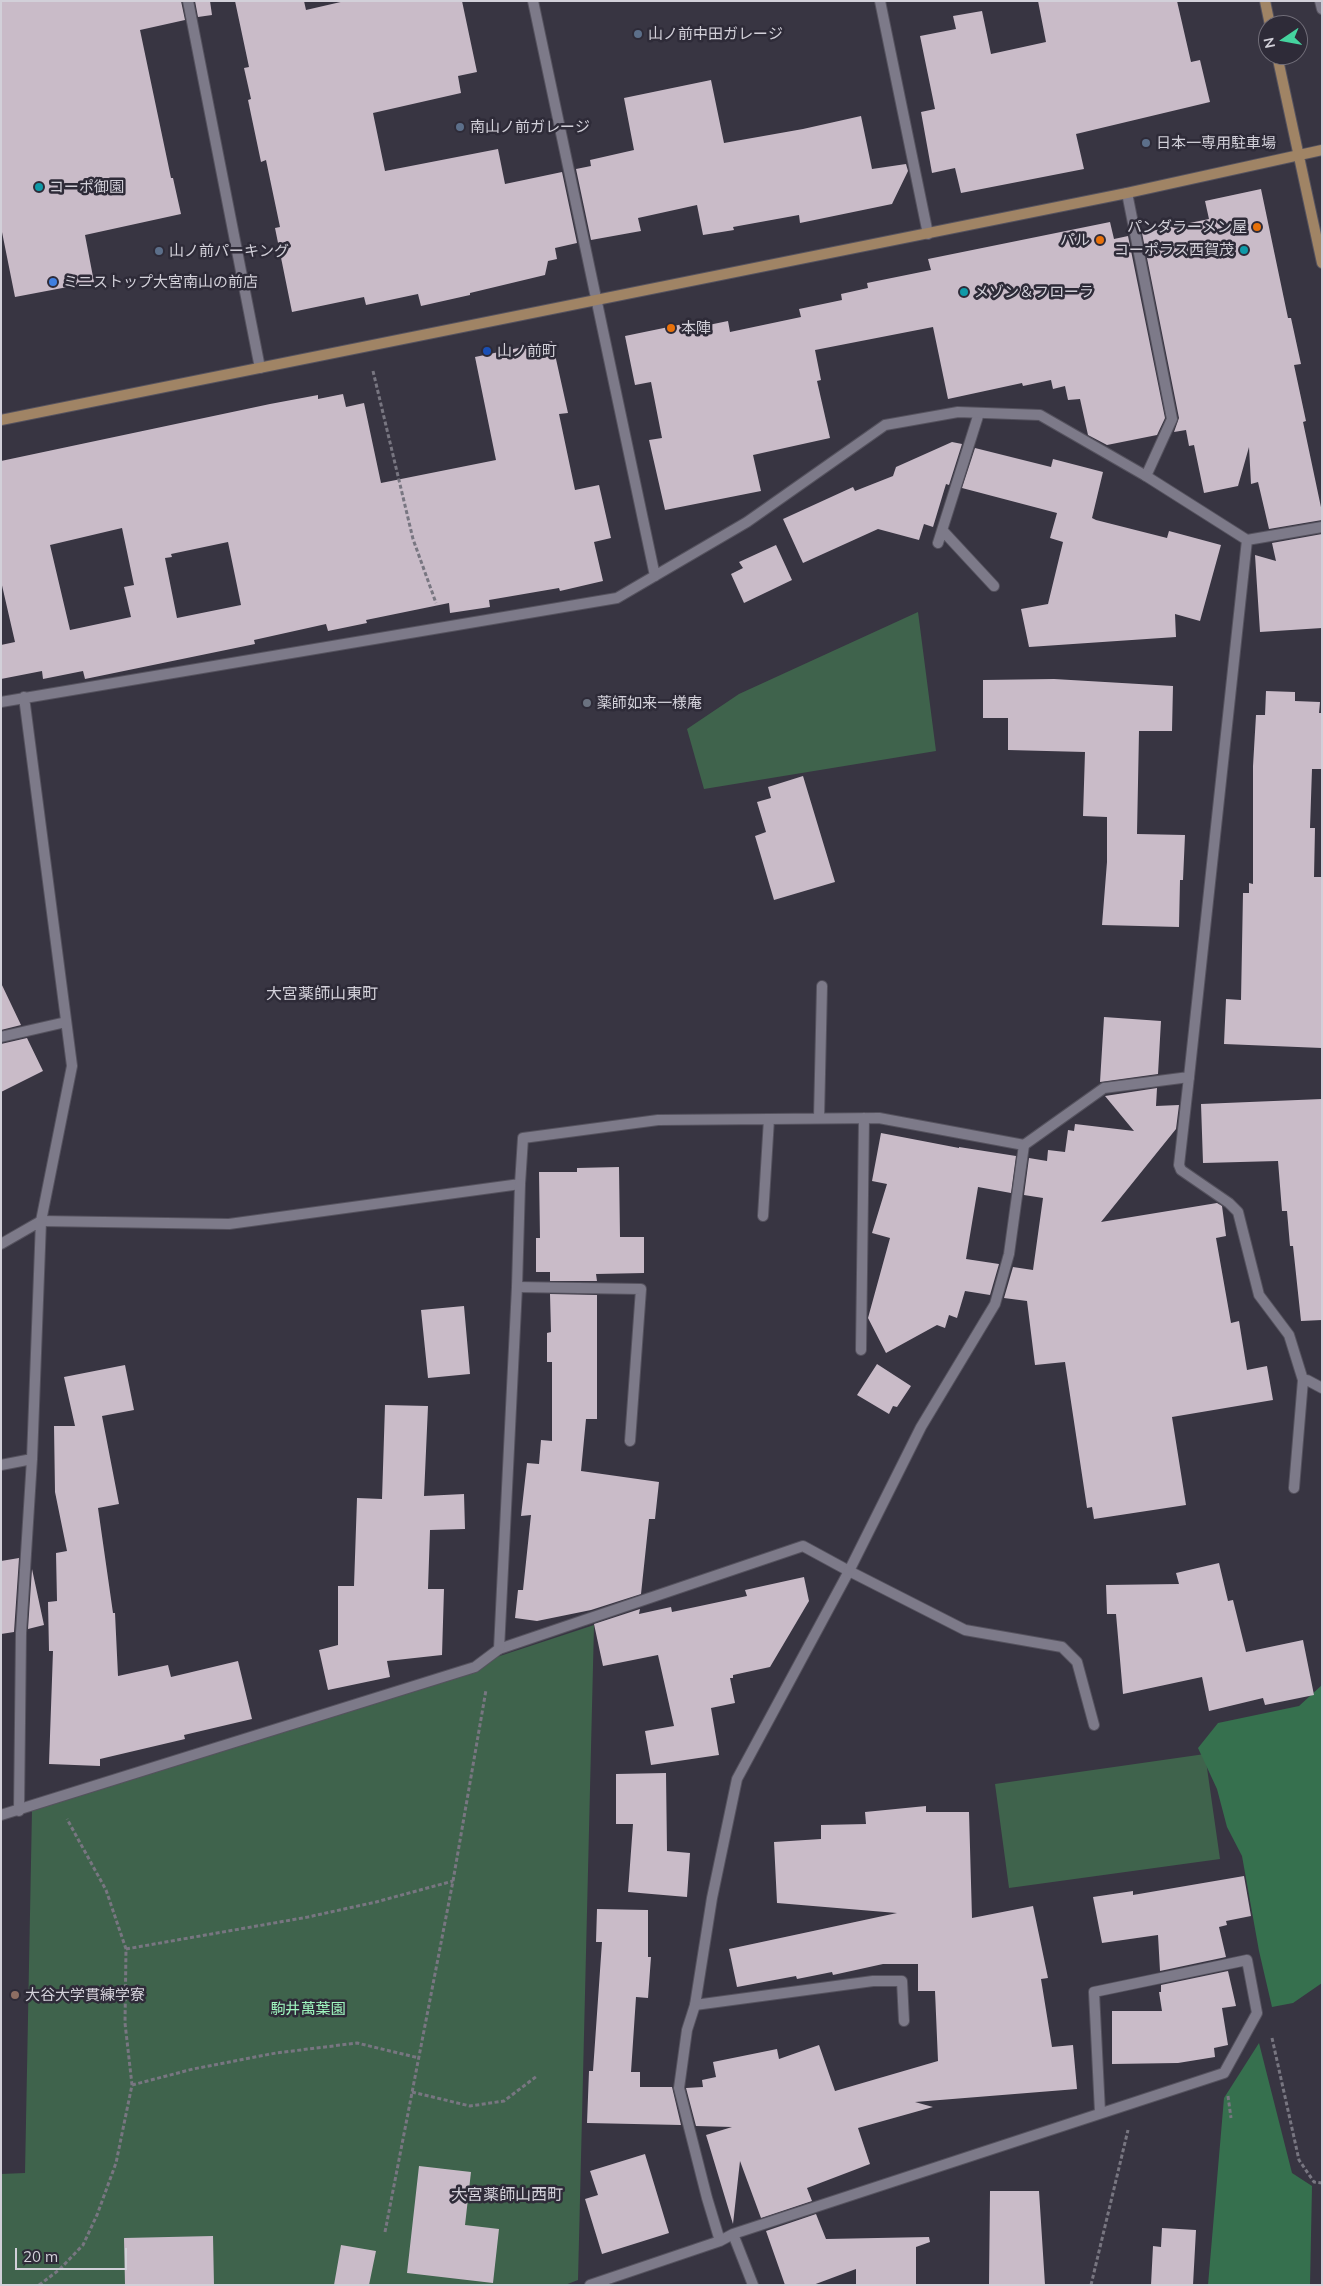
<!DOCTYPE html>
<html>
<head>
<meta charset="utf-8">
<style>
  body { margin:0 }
  #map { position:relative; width:1323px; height:2286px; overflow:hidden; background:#383542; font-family:Mulish,sans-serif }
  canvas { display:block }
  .frame { position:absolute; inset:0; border:2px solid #d2d0d9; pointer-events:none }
  .north { position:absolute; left:1258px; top:15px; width:50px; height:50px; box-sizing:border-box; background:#2e2b38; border:1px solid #706d78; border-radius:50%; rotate:258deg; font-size:14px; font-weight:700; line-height:20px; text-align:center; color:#d2d0d9 }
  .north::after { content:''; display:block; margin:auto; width:18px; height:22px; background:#45d49f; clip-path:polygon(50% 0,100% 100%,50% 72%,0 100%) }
  .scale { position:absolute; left:15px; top:2248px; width:112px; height:22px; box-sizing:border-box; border:2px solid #d2d0d9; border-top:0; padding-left:6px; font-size:15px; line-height:18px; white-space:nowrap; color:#d2d0d9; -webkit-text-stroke:4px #2e2b38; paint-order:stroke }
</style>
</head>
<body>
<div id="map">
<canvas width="1323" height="2286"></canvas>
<div class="frame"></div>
<div class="north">N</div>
<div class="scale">20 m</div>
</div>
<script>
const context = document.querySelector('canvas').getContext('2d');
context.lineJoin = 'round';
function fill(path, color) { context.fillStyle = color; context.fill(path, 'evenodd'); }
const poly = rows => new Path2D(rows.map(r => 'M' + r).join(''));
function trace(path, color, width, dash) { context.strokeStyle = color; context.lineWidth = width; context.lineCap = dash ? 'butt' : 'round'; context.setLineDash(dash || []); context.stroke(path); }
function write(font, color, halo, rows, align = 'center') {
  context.font = font + ' Mulish,"Noto Sans JP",sans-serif'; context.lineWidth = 5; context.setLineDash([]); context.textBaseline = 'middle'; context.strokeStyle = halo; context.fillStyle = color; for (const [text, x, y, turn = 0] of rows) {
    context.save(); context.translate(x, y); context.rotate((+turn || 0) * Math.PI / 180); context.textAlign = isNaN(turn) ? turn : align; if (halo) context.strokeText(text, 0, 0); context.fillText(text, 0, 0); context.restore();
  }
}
const green = poly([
  [918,612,936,751,704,789,687,729,739,694],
  [594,1625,578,2280,565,2285,1,2285,1,2174,25,2173,32,1810],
  [1205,1754,1220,1859,1009,1888,995,1784]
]);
const forest = poly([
  [1322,1685,1322,1983,1293,2003,1272,2007,1259,1951,1242,1856,1227,1827,1217,1789,1198,1748,1218,1723,1299,1706],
  [1259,2043,1292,2173,1312,2186,1310,2285,1208,2285,1224,2098]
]);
const building = poly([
  [1,1,181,1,185,20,140,30,171,178,173,178,181,214,85,235,94,282,15,297,1,227],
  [195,1,210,1,212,15,198,17],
  [235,1,304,1,306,10,345,1,462,1,477,72,458,76,461,93,373,113,385,171,498,149,505,184,562,172,577,243,555,248,557,259,548,261,545,275,470,293,470,295,421,306,418,294,366,305,364,297,292,312,275,228,280,227,266,160,261,162,248,100,251,99,244,68,249,67],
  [1038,1,1177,1,1191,62,1200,60,1210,102,1076,134,1084,169,961,193,955,168,932,173,921,112,935,109,920,36,956,29,953,16,982,11,991,54,1046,42],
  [711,80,724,143,803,129,861,116,872,169,906,164,908,171,892,204,800,223,799,215,733,227,734,230,703,235,697,205,638,218,641,231,591,240,576,169,591,166,590,160,634,150,624,98],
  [1261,189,1288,318,1291,318,1301,364,1294,365,1306,421,1303,422,1322,512,1322,520,1269,529,1258,482,1251,484,1249,447,1238,486,1204,493,1194,445,1189,446,1186,430,1174,432,1179,418,1142,233,1209,219,1205,201],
  [1110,222,1114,239,1128,236,1165,418,1157,435,1107,445,1088,435,1080,399,1068,400,1065,386,1053,389,1051,380,1023,386,1022,383,948,399,933,327,815,350,821,380,817,381,830,438,753,455,761,491,665,510,649,440,662,438,651,382,635,385,625,336,688,323,689,329,728,321,730,332,801,317,799,309,842,300,841,294,868,288,867,283,931,270,928,259],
  [552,341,568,413,559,414,575,490,599,485,611,538,594,542,603,581,560,591,559,588,489,600,490,607,450,613,449,603,366,620,367,623,328,631,326,624,254,640,255,644,85,679,83,671,43,679,42,671,1,679,1,645,15,642,1,581,1,461,270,404,318,395,318,399,343,394,346,407,364,403,381,483,496,460,475,357],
  [122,528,134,585,124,587,131,617,70,630,50,545],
  [228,542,241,605,177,618,165,558,172,557,171,554],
  [952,442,962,444,949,485,946,484,933,527,924,524,919,540,878,529,803,563,783,519,853,487,855,491,893,476,896,467],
  [975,448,1051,467,1053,459,1103,472,1092,518,1096,520,1167,538,1169,531,1221,545,1200,621,1175,614,1176,637,1029,647,1021,609,1048,604,1063,542,1050,538,1057,513,962,488],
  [1322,534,1322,628,1260,632,1255,555,1276,561,1272,543],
  [776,545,792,580,744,603,731,574,743,568,739,562],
  [1054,679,1173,686,1172,731,1139,731,1137,834,1185,835,1183,880,1180,880,1179,927,1102,925,1107,862,1107,817,1083,816,1085,752,1008,750,1008,718,983,718,983,680],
  [1266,691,1295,692,1295,701,1320,702,1319,713,1322,713,1322,769,1312,769,1310,828,1315,828,1314,877,1322,877,1322,1048,1224,1044,1226,999,1241,1000,1243,893,1249,893,1249,883,1253,884,1253,766,1256,715,1265,715],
  [803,776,835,882,774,900,755,836,766,832,757,802,771,798,768,787],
  [1,983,21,1025,1,1030],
  [1104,1017,1161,1021,1158,1074,1100,1082],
  [27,1038,43,1071,1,1092,1,1044],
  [1157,1088,1156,1106,1179,1105,1176,1129,1101,1222,1217,1203,1222,1206,1226,1236,1216,1238,1231,1323,1239,1321,1247,1370,1267,1366,1273,1400,1172,1417,1186,1505,1094,1519,1092,1507,1087,1508,1065,1362,1035,1365,1027,1301,1004,1298,1013,1267,1033,1270,1043,1198,1024,1195,1029,1158,1047,1161,1048,1150,1065,1152,1068,1130,1074,1131,1075,1124,1134,1131,1105,1096],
  [1322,1099,1322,1320,1301,1321,1293,1246,1290,1246,1287,1211,1282,1211,1278,1161,1203,1163,1201,1104],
  [881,1133,959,1148,959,1147,1016,1156,1011,1193,978,1187,966,1259,999,1264,990,1295,965,1291,957,1318,949,1315,945,1328,937,1325,886,1353,868,1318,890,1238,872,1233,887,1184,872,1181],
  [619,1167,620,1237,644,1237,644,1273,596,1274,597,1281,550,1281,550,1272,536,1272,536,1238,540,1238,539,1172,577,1172,577,1168],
  [550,1294,597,1295,597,1419,586,1419,581,1471,659,1482,655,1519,649,1519,641,1594,591,1610,537,1621,515,1618,518,1590,523,1590,531,1515,521,1516,527,1463,539,1464,541,1440,552,1441,552,1362,547,1362,547,1333,551,1332],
  [464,1306,470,1374,428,1378,421,1310],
  [877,1364,911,1386,897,1407,893,1406,889,1414,857,1395],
  [125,1365,134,1410,102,1416,119,1504,98,1508,113,1613,115,1613,118,1676,168,1665,171,1677,238,1661,252,1719,184,1735,185,1739,100,1759,100,1766,49,1764,53,1651,49,1651,48,1602,57,1601,56,1553,67,1551,55,1492,54,1426,75,1426,64,1377],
  [385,1405,428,1406,424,1496,464,1494,465,1529,430,1530,428,1589,444,1589,442,1655,387,1661,390,1677,328,1690,319,1650,338,1645,338,1586,354,1586,357,1498,382,1499],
  [19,1558,14,1632,1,1634,1,1561],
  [1219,1563,1228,1601,1233,1600,1246,1652,1303,1640,1314,1695,1265,1705,1263,1698,1209,1711,1202,1677,1123,1694,1116,1614,1107,1614,1106,1585,1179,1584,1176,1573],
  [32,1569,44,1625,28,1629],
  [804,1577,809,1601,770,1667,733,1675,733,1678,730,1678,735,1703,711,1708,719,1755,651,1765,645,1731,674,1726,658,1655,603,1666,594,1624,640,1609,639,1614,671,1607,672,1612,747,1596,745,1590],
  [666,1773,667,1851,690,1853,687,1897,628,1892,633,1824,616,1824,616,1774],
  [926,1806,926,1812,969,1812,972,1918,1033,1906,1048,1978,1041,1979,1052,2047,1073,2045,1077,2089,915,2102,933,2107,858,2128,870,2164,807,2188,812,2201,761,2218,740,2161,733,2224,706,2135,732,2127,696,2126,686,2088,703,2087,702,2080,716,2077,713,2062,777,2049,779,2059,819,2045,835,2091,938,2061,935,1991,918,1991,918,1964,883,1964,833,1975,832,1972,797,1979,796,1976,737,1987,729,1949,897,1913,777,1903,774,1842,821,1839,821,1825,866,1824,865,1812],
  [1244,1876,1251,1916,1226,1921,1227,1925,1219,1927,1226,1957,1160,1971,1158,1935,1102,1943,1093,1897,1133,1891,1133,1895],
  [597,1909,648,1910,648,1957,651,1957,648,1998,636,1997,631,2072,640,2072,640,2087,672,2087,681,2125,587,2123,589,2071,593,2071,602,1942,596,1942],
  [1228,1971,1236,2006,1222,2008,1228,2045,1214,2048,1215,2057,1178,2063,1112,2064,1112,2011,1162,2011,1159,1992,1161,1992,1161,1985],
  [645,2154,669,2233,602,2254,585,2199,598,2195,590,2171],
  [419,2166,471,2172,465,2225,499,2229,493,2283,407,2273],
  [990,2191,1039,2191,1045,2285,989,2285],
  [816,2214,826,2239,929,2237,930,2242,916,2247,916,2285,856,2285,856,2269,813,2285,785,2285,766,2231],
  [1162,2228,1196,2230,1193,2285,1151,2285,1153,2246,1161,2247],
  [213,2236,214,2285,125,2285,124,2238],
  [341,2245,376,2251,369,2285,334,2285]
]);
const path = poly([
  [373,371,413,539,436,603],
  [126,1949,308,1917,376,1902,453,1881],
  [1272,2038,1299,2160,1314,2182,1322,2183],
  [132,2085,193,2069,276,2053,357,2043,419,2058],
  [412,2092,470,2106,504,2101,537,2076],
  [1228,2096,1231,2118],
  [385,2232,453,1881,486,1690],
  [39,2285,59,2270,83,2245,97,2215,116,2163,132,2085,125,2023,126,1949,106,1890,67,1819],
  [1091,2285,1128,2130]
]);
const lane = poly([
  [1320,1,1322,9],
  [1127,193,1172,419,1146,476],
  [943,531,994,586],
  [938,543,979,413],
  [1189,1077,1179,1165,1181,1170,1229,1203,1238,1212,1259,1295,1289,1335,1303,1380,1294,1488],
  [819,1118,822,986],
  [763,1216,769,1119],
  [41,1221,229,1224,520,1184,523,1138,658,1120,879,1118,1024,1145],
  [517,1287,641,1289,630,1441],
  [861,1350,864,1118],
  [1303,1380,1307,1380,1322,1388],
  [499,1649,803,1546,849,1571],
  [695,2005,873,1981,902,1981,904,2021]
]);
const street = poly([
  [188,1,260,368],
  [533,1,655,576],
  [880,1,928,234],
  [1,702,617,598,747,522,885,425,958,412,1040,415,1146,476,1247,540,1322,527],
  [1,1037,66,1022],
  [1,1244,41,1221],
  [1,1465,32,1459],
  [849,1571,965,1630,1062,1647,1077,1662,1094,1725],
  [19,1811,21,1633,32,1459,41,1221,72,1066,24,697],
  [1,1815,475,1667,499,1649,517,1287,520,1184],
  [733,2234,753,2285],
  [720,2241,707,2198,679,2088,687,2030,695,2005,712,1898,737,1779,849,1571,921,1427,995,1304,1009,1254,1024,1145,1104,1088,1189,1077,1247,540],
  [590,2285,720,2241,733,2234,1224,2073,1257,2013,1247,1960,1094,1992,1100,2112]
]);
const secondary = poly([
  [1265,1,1270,25],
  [1277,55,1322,263],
  [1,420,1127,193,1322,150]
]);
const markers = [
  [638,34,5,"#5c6f8a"],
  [460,127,5,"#5c6f8a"],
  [1146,143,5,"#5c6f8a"],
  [39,187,5,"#0f9aa8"],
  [1257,227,5,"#e8710a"],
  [1100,240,5,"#e8710a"],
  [1244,250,5,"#0f9aa8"],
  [159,251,5,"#5c6f8a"],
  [53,282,5,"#3f7fe0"],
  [964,292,5,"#0f9aa8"],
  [671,328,5,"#e8710a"],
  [487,351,5,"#1a4fb4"],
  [587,703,5,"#6b7280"],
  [15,1995,5,"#8d6e63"]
];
const poiNames = [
  ["山ノ前中田ガレージ",648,34],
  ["南山ノ前ガレージ",470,127],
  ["日本一専用駐車場",1156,143],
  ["コーポ御園",49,187],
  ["パンダラーメン屋",1247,227,"right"],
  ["パル",1090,240,"right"],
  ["コーポラス西賀茂",1234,250,"right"],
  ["山ノ前パーキング",169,251],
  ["ミニストップ大宮南山の前店",63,282],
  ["メゾン＆フローラ",974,292],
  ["本陣",681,328],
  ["山ノ前町",497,351],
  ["薬師如来一様庵",597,703],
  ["大谷大学貫練学寮",25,1995]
];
const parkNames = [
  ["駒井萬葉園",308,2009]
];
const neighbourhoodNames = [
  ["大宮薬師山東町",322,994],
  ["大宮薬師山西町",507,2195]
];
fill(green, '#3f634c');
fill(forest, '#36704e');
fill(building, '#c9bbc8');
trace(lane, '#55525e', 12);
trace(street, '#55525e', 12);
trace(secondary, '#55525e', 12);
trace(path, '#787681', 3, [4, 2.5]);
trace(lane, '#7d7a89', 10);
trace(street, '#7d7a89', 10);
trace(secondary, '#a08465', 10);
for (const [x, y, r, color] of markers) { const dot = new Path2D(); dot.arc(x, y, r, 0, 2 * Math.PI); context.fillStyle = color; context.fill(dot); trace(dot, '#2e2b38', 2); }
write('15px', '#d2d0d9', '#2e2b38', poiNames, 'left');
write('15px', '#a0f7c0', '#2e2b38', parkNames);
write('16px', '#d2d0d9', '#2e2b38', neighbourhoodNames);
</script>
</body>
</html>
